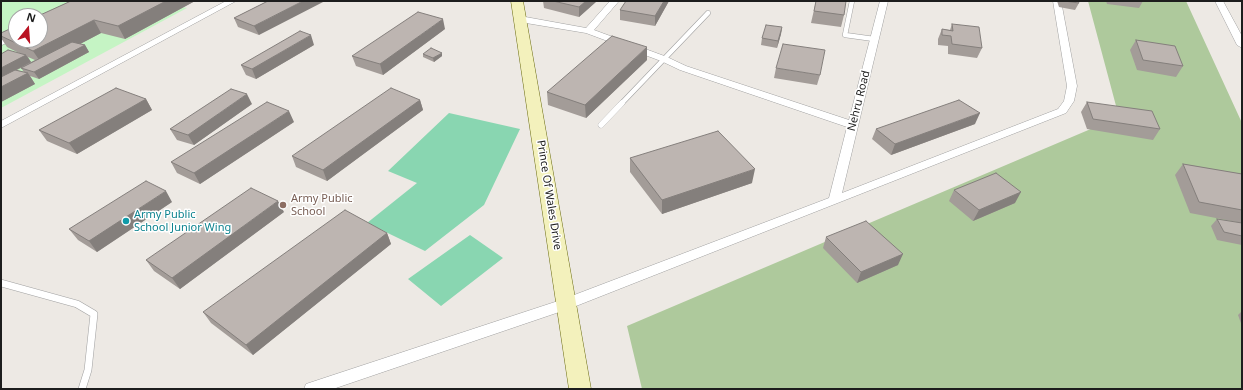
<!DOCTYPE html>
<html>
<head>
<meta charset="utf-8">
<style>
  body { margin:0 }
  #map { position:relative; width:1243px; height:390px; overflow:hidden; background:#ede9e4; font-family:"Noto Sans",sans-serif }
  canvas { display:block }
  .frame { position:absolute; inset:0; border:2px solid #1d1d1d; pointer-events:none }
  .north { position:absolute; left:8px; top:8px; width:40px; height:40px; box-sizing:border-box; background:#fff; border:1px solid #a5a5a5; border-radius:50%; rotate:17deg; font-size:11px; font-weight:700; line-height:16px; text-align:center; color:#1d1d1d }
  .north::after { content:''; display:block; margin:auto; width:14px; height:18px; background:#b91222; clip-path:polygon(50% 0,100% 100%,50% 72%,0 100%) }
</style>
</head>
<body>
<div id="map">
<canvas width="1243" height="390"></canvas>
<div class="frame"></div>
<div class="north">N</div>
</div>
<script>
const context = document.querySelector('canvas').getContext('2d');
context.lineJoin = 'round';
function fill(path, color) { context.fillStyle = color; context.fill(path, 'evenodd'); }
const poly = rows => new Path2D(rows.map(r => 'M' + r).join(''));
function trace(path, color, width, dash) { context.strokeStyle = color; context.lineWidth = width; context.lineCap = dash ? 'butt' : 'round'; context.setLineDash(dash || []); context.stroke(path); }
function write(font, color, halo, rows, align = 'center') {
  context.font = font + ' "Noto Sans",sans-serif'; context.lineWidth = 3; context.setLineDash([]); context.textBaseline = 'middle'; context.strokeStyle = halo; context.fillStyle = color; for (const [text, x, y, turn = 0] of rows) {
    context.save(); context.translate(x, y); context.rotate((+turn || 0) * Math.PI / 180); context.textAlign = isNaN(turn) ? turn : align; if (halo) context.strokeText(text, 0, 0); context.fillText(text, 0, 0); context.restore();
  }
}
const forest = poly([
  [1088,1,1186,1,1242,123,1242,389,642,389,627,326,1119,117]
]);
const park = poly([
  [1,1,156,1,187,8,1,108],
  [16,16,40,16,40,40,16,40]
]);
const pitch = poly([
  [449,113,520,129,484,205,425,251,367,223,417,183,388,171],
  [470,235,503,258,441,306,408,279]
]);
const serviceFar2 = poly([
  [852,1,845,35,874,39],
  [1,43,16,36],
  [621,104,708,13]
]);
const serviceFar1 = poly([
  [601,125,622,103]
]);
const service = poly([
  [1,283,77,304,94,314,88,370,82,389]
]);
const minor = poly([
  [226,1,236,1,1,128,1,121,226,1],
  [610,1,619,1,594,30,667,57,686,66,849,120,880,1,888,1,842,193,1058,109,1064,101,1067,86,1053,1,1061,1,1077,86,1074,101,1066,113,571,308,333,389,304,389,306,384,312,382,561,300,829,198,847,127,680,70,661,61,586,33,520,22,516,19,520,16,586,28,610,1],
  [1215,1,1223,1,1242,36,1242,48,1237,45,1215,1]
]);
const secondary = poly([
  [511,1,523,1,591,389,569,389,511,1]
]);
const wall = poly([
  [71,1,195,1,125,39,101,33,80,44,85,45,89,52,39,79,30,76,35,84,1,102,1,54,21,54,7,47,1,38,1,33],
  [28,57,35,60,31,62],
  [21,68,24,72,17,70],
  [268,1,259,35,238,27,234,18],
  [543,1,597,1,579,17,544,8],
  [669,1,655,26,620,20,620,10],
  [816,1,844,15,841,27,811,23],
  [1057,1,1078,1,1079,3,1075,10,1059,7],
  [1106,1,1143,1,1139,8,1107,4],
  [952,24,982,48,977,58,948,54,948,46,938,45,938,39,942,29,950,30],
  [782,27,781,34,777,48,761,45,762,38],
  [445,29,383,75,356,66,352,56],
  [1136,40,1183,66,1176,77,1137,70,1130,50],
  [314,45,256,79,246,75,241,65],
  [423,54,442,56,434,62,423,57],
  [647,60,586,118,548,105,547,92],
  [776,68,820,75,817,85,774,78],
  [146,99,152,110,77,154,47,141,39,130],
  [420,100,423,110,327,181,296,167,292,156],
  [1087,102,1160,129,1153,140,1087,129,1081,112],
  [252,104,194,145,177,140,170,129],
  [294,122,200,184,177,173,171,162],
  [975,124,891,155,872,139,876,129],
  [630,158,752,183,662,214,630,172],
  [1183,164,1242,174,1242,223,1190,213,1175,175],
  [954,190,1015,203,973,221,949,201],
  [172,202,97,252,78,240,69,229],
  [284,212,180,289,154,271,146,260],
  [1217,219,1242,223,1242,245,1217,240,1211,226],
  [387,233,391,244,253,355,211,323,203,312],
  [826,237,898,265,857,283,823,248],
  [1242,311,1242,326,1238,315]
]);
const shadedWall = poly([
  [166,1,195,1,125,39,118,26],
  [303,1,325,1,259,35,254,26],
  [586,1,597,1,579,17,579,7],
  [664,1,669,1,655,26,655,16],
  [443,19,445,29,383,75,380,64],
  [94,20,101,33,42,64,33,51],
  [782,27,781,34,777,48,778,41],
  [311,35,314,45,256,79,252,69],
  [85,45,89,52,39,79,34,72],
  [647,47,647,60,586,118,585,105],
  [442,53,442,56,434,62,433,58],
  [26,55,31,62,1,78,1,68],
  [28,73,35,84,1,102,1,87],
  [247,94,252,104,194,145,188,135],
  [146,99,152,110,77,154,69,143],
  [420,100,423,110,327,181,323,170],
  [289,111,294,122,200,184,194,173],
  [980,113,975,124,891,155,895,144],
  [755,169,752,183,662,214,662,200],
  [166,191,172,202,97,252,89,241],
  [1021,192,1015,203,973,221,979,210],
  [278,201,284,212,180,289,172,278],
  [387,233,391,244,253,355,246,345],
  [903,254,898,265,857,283,861,272]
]);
const building = poly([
  [71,1,166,1,118,26,94,20,33,51,1,36,1,33,16,26,16,40,40,40,40,16,38,16,71,1],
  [268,1,303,1,254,26,234,18,268,1],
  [553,1,586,1,579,7,553,1],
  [626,1,664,1,655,16,620,10,626,1],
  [816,1,846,1,844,15,814,11,816,1],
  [1064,1,1078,1,1079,3,1064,1],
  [418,12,443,19,380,64,352,56,418,12],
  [952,24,979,27,982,48,952,44,951,36,942,35,942,29,953,31,952,24],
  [766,25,782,27,778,41,762,38,766,25],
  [300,31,311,35,252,69,241,65,300,31],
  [612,36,647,47,585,105,547,92,612,36],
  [1136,40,1175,46,1183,66,1143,60,1136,40],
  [72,42,85,45,34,72,21,68,72,42],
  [783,44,825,50,820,75,776,68,783,44],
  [431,48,442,53,433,58,423,54,431,48],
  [8,50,26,55,1,68,1,54,8,50],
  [15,70,28,73,1,87,1,77,15,70],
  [116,88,146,99,69,143,39,130,116,88],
  [391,88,420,100,323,170,292,156,391,88],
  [231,89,247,94,188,135,170,129,231,89],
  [959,100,980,113,895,144,876,129,959,100],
  [267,102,289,111,194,173,171,162,267,102],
  [1087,102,1152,111,1160,129,1093,119,1087,102],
  [718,131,755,169,662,200,630,158,718,131],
  [1183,164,1242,174,1242,210,1199,202,1183,164],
  [996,173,1021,192,979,210,954,190,996,173],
  [146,181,166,191,89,241,69,229,146,181],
  [251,188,278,201,172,278,146,260,251,188],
  [345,210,387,233,246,345,203,312,345,210],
  [1217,219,1242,223,1242,236,1224,232,1217,219],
  [866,221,903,254,861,272,826,237,866,221]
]);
const markers = [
  [283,205,4,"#8d6e63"],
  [126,221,4,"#0f9aa8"]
];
const streetNames = [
  ["Nehru Road",859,101,-76],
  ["Prince Of Wales Drive",549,195,81]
];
const educationNames = [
  ["Army Public",291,199],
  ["School",291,212]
];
const cultureNames = [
  ["Army Public",134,215],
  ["School Junior Wing",134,228]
];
fill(forest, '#aec99c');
fill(park, '#c5f4c4');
fill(pitch, '#89d6b1');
trace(serviceFar2, '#a1a1a1', 5.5);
trace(serviceFar1, '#a1a1a1', 6);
trace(service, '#a1a1a1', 8);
trace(minor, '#a1a1a1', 1);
trace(secondary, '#696a0e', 1);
trace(serviceFar2, '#fff', 4.5);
trace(serviceFar1, '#fff', 5.5);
trace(service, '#fff', 7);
fill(minor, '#fff');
fill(secondary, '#f3f1bc');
fill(wall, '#a39c98');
fill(shadedWall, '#847f7c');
fill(building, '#bdb5b1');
trace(building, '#847f7c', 1);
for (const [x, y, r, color] of markers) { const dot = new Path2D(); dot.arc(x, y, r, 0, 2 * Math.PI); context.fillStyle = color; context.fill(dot); trace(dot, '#fff', 1.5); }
write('11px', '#1d1d1d', '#fff', streetNames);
write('11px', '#785e54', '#fff', educationNames, 'left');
write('11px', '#0d838f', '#fff', cultureNames, 'left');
</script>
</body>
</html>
